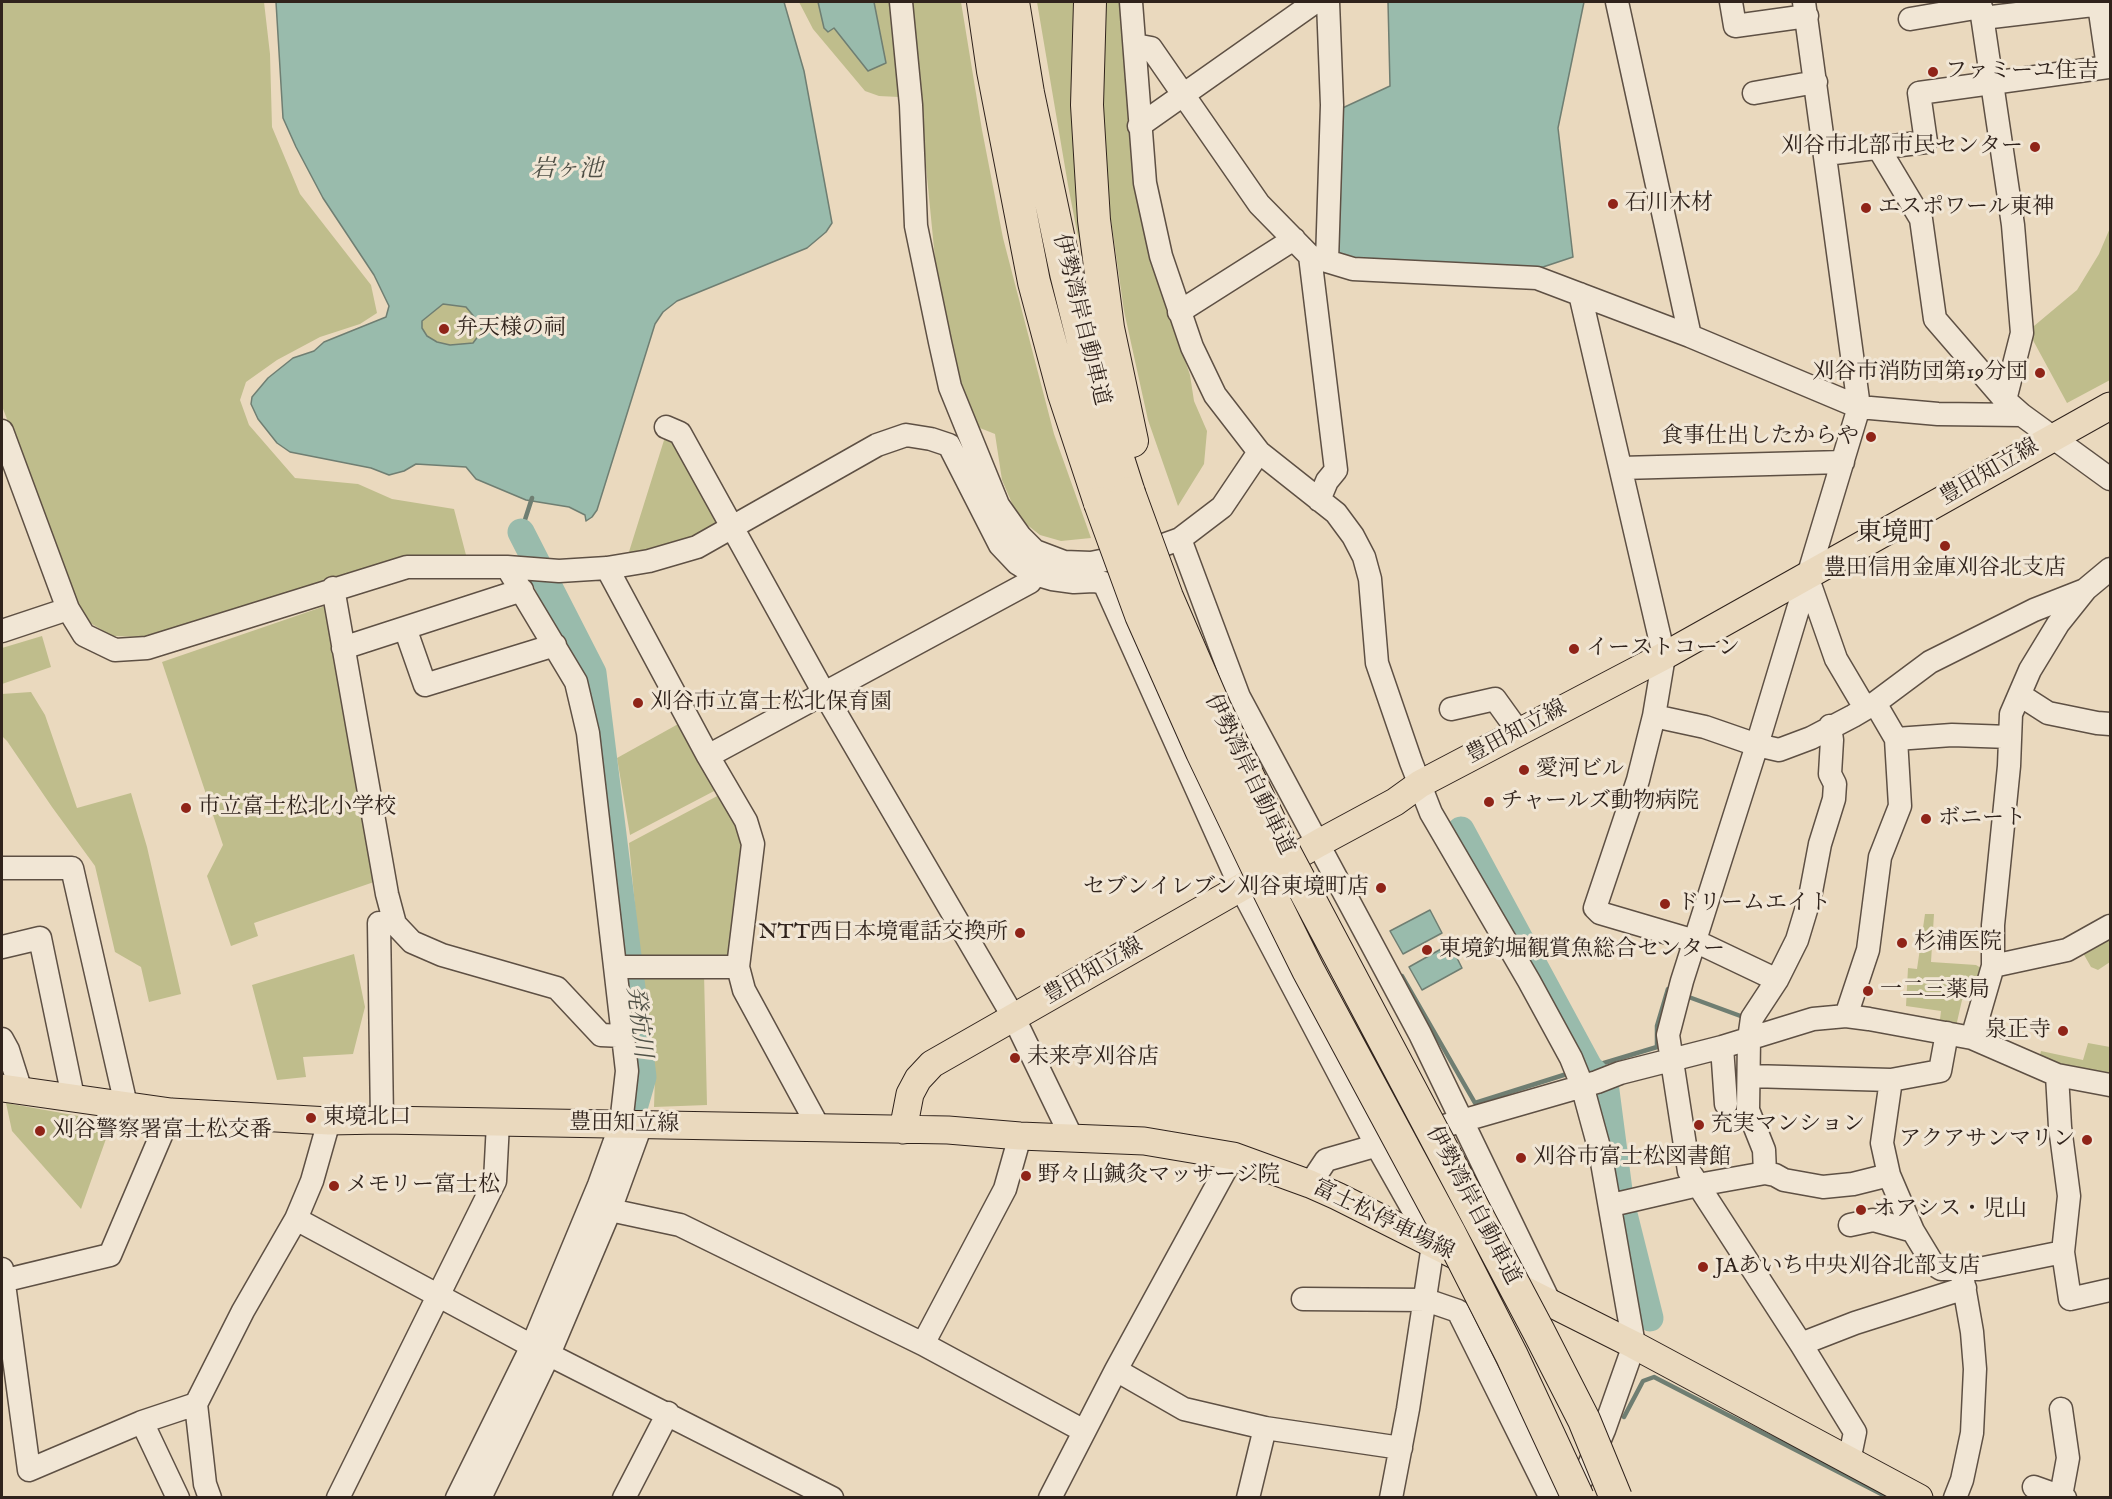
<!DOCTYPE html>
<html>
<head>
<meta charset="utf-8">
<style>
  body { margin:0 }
  #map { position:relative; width:2112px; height:1499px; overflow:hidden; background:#ead9be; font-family:"IM FELL English",serif }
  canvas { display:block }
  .frame { position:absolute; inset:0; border:3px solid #30231c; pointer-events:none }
</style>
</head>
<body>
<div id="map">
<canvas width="2112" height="1499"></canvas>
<div class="frame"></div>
</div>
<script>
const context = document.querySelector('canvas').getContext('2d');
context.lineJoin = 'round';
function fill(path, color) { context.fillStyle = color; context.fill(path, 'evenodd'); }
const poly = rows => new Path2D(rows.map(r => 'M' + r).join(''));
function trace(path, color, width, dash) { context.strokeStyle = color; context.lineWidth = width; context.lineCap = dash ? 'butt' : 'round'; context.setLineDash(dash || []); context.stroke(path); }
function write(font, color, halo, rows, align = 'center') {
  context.font = font + ' "IM FELL English","Noto Serif JP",serif'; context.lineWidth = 6; context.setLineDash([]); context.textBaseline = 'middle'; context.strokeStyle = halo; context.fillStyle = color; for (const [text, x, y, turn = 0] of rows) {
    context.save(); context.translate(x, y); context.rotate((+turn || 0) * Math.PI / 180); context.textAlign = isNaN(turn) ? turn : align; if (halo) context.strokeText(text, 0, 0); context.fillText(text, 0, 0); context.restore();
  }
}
const green = poly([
  [2,2,264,2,270,54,272,127,300,194,371,285,377,313,360,324,320,337,277,360,246,382,240,400,249,425,295,478,358,484,392,499,454,509,466,555,407,558,144,637,112,636,82,618,2,406],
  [799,2,890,2,899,97,879,96,865,91,813,29],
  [910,2,961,2,982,130,1003,238,1054,434,1091,538,1061,541,1040,535,1021,520,1017,515,1002,480,995,434,975,426,967,404,949,339,936,269],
  [1037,2,1082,2,1098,309,1077,232,1068,185],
  [1105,2,1123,2,1169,313,1190,375,1194,401,1207,431,1204,464,1178,506,1148,420,1124,311,1110,213,1103,120],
  [2110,228,2110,380,2067,403,2028,331,2077,290,2099,254],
  [443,304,466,307,476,319,482,331,473,343,450,345,437,342,428,337,422,328,422,321],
  [665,437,676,439,722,522,693,537,649,551,628,555],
  [328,605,374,882,254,923,258,936,231,946,207,876,223,845,162,662],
  [42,636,51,667,2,684,2,648],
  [31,692,45,715,77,808,131,793,147,847,181,994,149,1002,141,967,115,952,95,866,52,807,7,741,2,736,2,694],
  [680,723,718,789,630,835,617,758],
  [721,794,746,838,733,961,640,959,629,843],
  [1925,914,1934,914,1931,962,1976,965,1986,971,1979,994,1962,1000,1955,1031,1939,1028,1941,1011,1906,1006,1908,968,1917,969],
  [2110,932,2110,962,2098,970,2091,967,2083,953],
  [354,954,365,1007,353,1054,303,1057,306,1077,277,1080,252,985],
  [641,972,704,973,707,1105,654,1107,655,1077],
  [2088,1043,2110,1047,2110,1081,2038,1062,2041,1051,2083,1060],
  [6,1103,112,1122,81,1209,12,1131]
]);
const water = poly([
  [276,2,784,2,804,71,832,223,826,232,807,248,677,301,663,312,655,324,597,510,592,517,586,521,585,515,569,507,526,500,476,479,466,467,416,464,404,471,389,475,371,468,290,452,277,443,258,419,251,404,252,397,268,378,293,358,314,351,324,342,386,317,389,306,374,275,323,198,296,147,283,118,276,2],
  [443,304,466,307,476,319,482,331,473,343,450,345,437,342,427,336,422,328,422,321,443,304],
  [818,2,874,2,886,63,868,71,834,28,828,32,824,28,818,2],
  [1388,2,1584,2,1558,128,1573,257,1540,268,1372,265,1332,252,1336,111,1390,86,1388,2],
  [1430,910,1442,933,1403,954,1390,931,1430,910],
  [1450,944,1462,968,1422,990,1409,967,1450,944]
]);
const stream = poly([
  [521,532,532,498],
  [1402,976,1475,1103,1570,1073],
  [1686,996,1746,1018],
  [1584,1069,1657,1047,1657,1026,1668,989],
  [1624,1417,1643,1381,1654,1377,1889,1498]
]);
const river = poly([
  [521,532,593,673,643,1077,624,1143],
  [1461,830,1589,1067,1605,1083,1620,1198,1650,1318]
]);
const minor = poly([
  [901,2,911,105,916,226,940,342,950,387,998,505,1020,536,1035,551,1064,562,1091,563,1141,553,1180,539,1222,507,1259,452],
  [1131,2,1145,183,1161,256,1192,347,1215,395,1259,452,1336,513,1353,536,1364,557,1370,579,1377,663,1411,762,1431,813,1529,981,1571,1058,1582,1085,1600,1151,1634,1345,1604,1430,1586,1472,1571,1498],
  [1617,2,1690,336],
  [1731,2,1735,26,1807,16],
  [1804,2,1859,407,1757,745,1682,981,1668,1035,1689,1171,1801,1344,1855,1432,1849,1461],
  [1980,2,2013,225,2022,333,2005,400,2022,415,2110,479],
  [1983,18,2110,3],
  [1910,19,1981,7],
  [1135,45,1151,48,1259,204,1310,256,1353,269,1537,278,1690,336,1859,407,1938,414,2022,415],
  [1754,93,1816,82],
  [1139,126,1315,2],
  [1879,149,1921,219,1935,319,2005,400],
  [1826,154,1926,142,1919,93,2108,67,2099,5],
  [1310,256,1336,470,1327,481,1319,500],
  [1327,261,1332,105,1328,2],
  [1580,294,1664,656,1654,716,1638,780,1595,908,1600,913,1695,941,1777,980],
  [1179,312,1294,239],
  [666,427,680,433,824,693,1014,1018,1072,1138],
  [2,431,68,609,84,635,115,650,147,648,407,567,507,567,559,571,607,568,649,561,697,547,877,445,906,435,931,439,949,445,1000,545,1017,563,1035,574,1052,579,1074,582,1094,581,1104,583,1241,888,1377,1146,1433,1245,1408,1409,1391,1498],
  [1621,468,1843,462],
  [1180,539,1239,697,1420,1034,1550,1303],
  [507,567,576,682,588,733,623,1036],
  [607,568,708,756,746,821,753,844,738,967,744,990,819,1128],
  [1807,576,1836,659,1865,708],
  [333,588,387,894,395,924,412,942,442,955,557,988,601,1035,623,1036,627,1071,621,1124,599,1185,532,1346,457,1498],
  [405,628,425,685,555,645],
  [2,631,68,609],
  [343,648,522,590],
  [2020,695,2048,713,2097,723,2110,724],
  [1451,709,1495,699,1518,731],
  [1654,716,1705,727,1757,745,1779,750,1811,738,1853,716,1875,703,1930,662,2034,610,2085,590],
  [1896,739,1952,735,2010,737],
  [708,756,1030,582,1035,574],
  [2,868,72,868,126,1105],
  [379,923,382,1120],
  [2,947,40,938,73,1097],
  [1993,966,2067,950,2110,926],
  [616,967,738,967],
  [1846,1016,1868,950,1880,857,1900,806,1896,739,1875,703],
  [1972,1038,1993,966,1993,925,2009,766,2011,714,2030,670,2058,624,2086,589,2110,569],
  [2,1039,8,1050,21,1091],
  [1722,1047,1726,1104],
  [2057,1075,2060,1127,2069,1196,2063,1252,2070,1299,2110,1290],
  [1750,1076,1891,1080,1940,1071,1947,1033],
  [1891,1080,1882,1143,1889,1175,1913,1231,1933,1264,1941,1269,1961,1269],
  [1765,1173,1764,1150,1748,1110,1749,1039,1752,1018,1777,980,1797,940,1810,897,1820,844,1834,799,1835,784,1830,774,1832,740,1830,726],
  [1310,1184,1326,1160,1597,1082,1620,1073,1722,1047,1813,1019,1846,1016,1869,1019,1972,1038,2057,1075,2110,1085],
  [1609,1203,1616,1204,1698,1185,1765,1173,1775,1175,1784,1180,1823,1187,1853,1184,1889,1175],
  [610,1210,680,1225,923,1344,1084,1431],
  [296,1219,532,1346,832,1498],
  [1850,1225,1873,1220,1913,1231],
  [2,1269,29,1470,142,1422,196,1404,243,1311,296,1219,312,1181,329,1121],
  [2,1281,110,1255,171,1112],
  [1303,1299,1426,1300,1458,1311,1551,1498],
  [923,1344,1005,1189,1020,1136],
  [1801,1344,1855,1323,1965,1288],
  [1116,1370,1184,1409,1265,1428,1401,1448],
  [196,1404,205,1484,210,1498],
  [142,1422,178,1498],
  [2034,1487,2065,1498],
  [2061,1496,2068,1458,2061,1409],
  [338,1498,495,1181,498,1123],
  [480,1498,549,1354,610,1210,641,1125],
  [624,1498,668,1413],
  [1050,1498,1116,1370,1233,1156],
  [1248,1498,1265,1428],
  [1955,1498,1962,1480,1972,1433,1975,1369,1972,1332,1961,1269,1979,1269,2063,1252]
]);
const major = poly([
  [2,1088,171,1112,329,1121,382,1120,948,1130,1020,1136,1144,1141,1233,1156,1310,1184,1337,1196,1634,1345,1919,1498],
  [903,1130,910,1094,918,1079,932,1064,1319,843,1395,802,1420,784,1664,656,2110,406]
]);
const highway = poly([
  [983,2,993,71,1034,282,1064,394,1100,503],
  [1013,2,1028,93,1066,273,1092,377,1129,493],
  [1090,2,1087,105,1094,220,1108,328,1132,441]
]);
const highwayBridge = poly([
  [1129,493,1167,597,1216,710,1284,851,1539,1332,1584,1420,1616,1498],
  [1100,503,1141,615,1202,752,1259,871,1308,970,1449,1232,1512,1356,1578,1498]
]);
const markers = [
  [1933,72,6,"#8f2418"],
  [2035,147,6,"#8f2418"],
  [1613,204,6,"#8f2418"],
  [1866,208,6,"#8f2418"],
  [444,329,6,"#8f2418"],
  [2040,373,6,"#8f2418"],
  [1871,437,6,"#8f2418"],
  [1945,546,6,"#8f2418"],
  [1574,649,6,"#8f2418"],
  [638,703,6,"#8f2418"],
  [1524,770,6,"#8f2418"],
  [1489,802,6,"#8f2418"],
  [186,808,6,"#8f2418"],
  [1926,819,6,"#8f2418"],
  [1381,888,6,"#8f2418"],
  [1665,904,6,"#8f2418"],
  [1020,933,6,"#8f2418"],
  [1902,943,6,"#8f2418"],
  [1427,950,6,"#8f2418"],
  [1868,991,6,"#8f2418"],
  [2063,1031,6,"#8f2418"],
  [1015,1058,6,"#8f2418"],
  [311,1118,6,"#8f2418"],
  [1699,1125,6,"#8f2418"],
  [40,1131,6,"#8f2418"],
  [2087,1140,6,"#8f2418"],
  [1521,1158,6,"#8f2418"],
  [1026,1176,6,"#8f2418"],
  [334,1186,6,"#8f2418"],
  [1861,1210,6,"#8f2418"],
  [1703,1267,6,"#8f2418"]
];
const poiNames = [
  ["ファミーユ住吉",1945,72],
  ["刈谷市北部市民センター",2023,147,"right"],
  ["石川木材",1625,204],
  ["エスポワール東神",1878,208],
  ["弁天様の祠",456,329],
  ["刈谷市消防団第19分団",2028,373,"right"],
  ["食事仕出したからや",1859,437,"right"],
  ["豊田信用金庫刈谷北支店",1945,569,"center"],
  ["イーストコーン",1586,649],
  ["刈谷市立富士松北保育園",650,703],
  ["愛河ビル",1536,770],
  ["チャールズ動物病院",1501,802],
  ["市立富士松北小学校",198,808],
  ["ボニート",1938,819],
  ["セブンイレブン刈谷東境町店",1369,888,"right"],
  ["ドリームエイト",1677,904],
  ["NTT西日本境電話交換所",1008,933,"right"],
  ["杉浦医院",1914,943],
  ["東境釣堀観賞魚総合センター",1439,950],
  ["一二三薬局",1880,991],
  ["泉正寺",2051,1031,"right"],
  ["未来亭刈谷店",1027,1058],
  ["東境北口",323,1118],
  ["充実マンション",1711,1125],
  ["刈谷警察署富士松交番",52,1131],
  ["アクアサンマリン",2075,1140,"right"],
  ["刈谷市富士松図書館",1533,1158],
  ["野々山鍼灸マッサージ院",1038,1176],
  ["メモリー富士松",346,1186],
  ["オアシス・児山",1873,1210],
  ["JAあいち中央刈谷北部支店",1715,1267]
];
const streetNames = [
  ["伊勢湾岸自動車道",1080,320,76],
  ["豊田知立線",1990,473,-30],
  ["豊田知立線",1517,733,-28],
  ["伊勢湾岸自動車道",1248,775,64],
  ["豊田知立線",1094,972,-30],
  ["豊田知立線",624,1125,1],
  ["伊勢湾岸自動車道",1472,1206,62],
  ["富士松停車場線",1383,1221,26]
];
const waterNames = [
  ["岩ヶ池",567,171],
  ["発杭川",637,1022,83]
];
const quarterNames = [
  ["東境町",1895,535]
];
fill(green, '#bfbd8c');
fill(water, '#99bbac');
trace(water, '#6f7e72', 1.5);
trace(stream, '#6f7e72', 4.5);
trace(river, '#99bbac', 27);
trace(minor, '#5e5044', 25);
trace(major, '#30231c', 29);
trace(highway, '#30231c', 34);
trace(minor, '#f1e6d5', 22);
trace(major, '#ead9be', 27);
trace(highway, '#ead9be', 32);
trace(highwayBridge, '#30231c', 34, []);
trace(highwayBridge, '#ead9be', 32);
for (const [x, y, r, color] of markers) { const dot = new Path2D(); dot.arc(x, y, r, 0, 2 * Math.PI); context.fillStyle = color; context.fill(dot); trace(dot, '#f1e6d5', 2); }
write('22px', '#30231c', '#f1e6d5', poiNames, 'left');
write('22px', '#30231c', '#f1e6d5', streetNames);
write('italic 24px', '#505147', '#f1e6d5', waterNames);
write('26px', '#30231c', '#f1e6d5', quarterNames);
</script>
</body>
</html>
